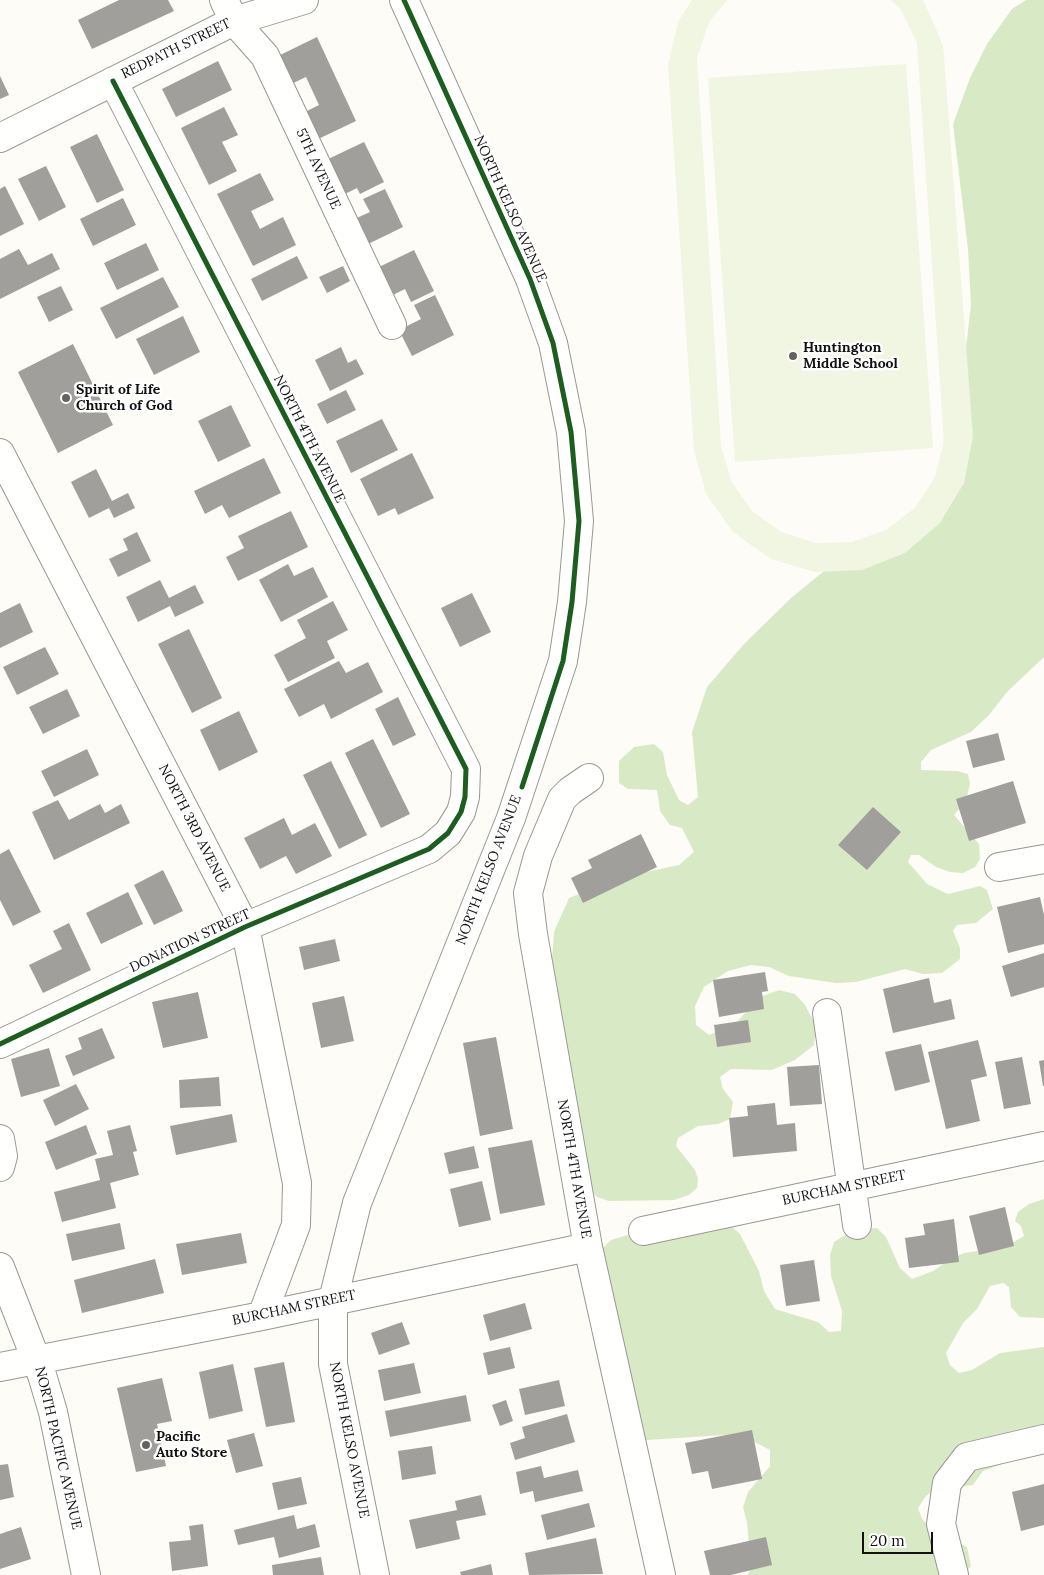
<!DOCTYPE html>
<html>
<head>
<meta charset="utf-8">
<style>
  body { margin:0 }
  #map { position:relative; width:1044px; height:1575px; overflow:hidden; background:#fdfcf7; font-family:Lora,serif }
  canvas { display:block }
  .scale { position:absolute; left:862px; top:1532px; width:71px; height:22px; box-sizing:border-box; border:2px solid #111; border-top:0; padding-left:6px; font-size:15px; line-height:18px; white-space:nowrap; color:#111; -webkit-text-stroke:4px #fff; paint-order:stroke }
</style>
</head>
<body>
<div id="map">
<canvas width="1044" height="1575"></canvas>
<div class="scale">20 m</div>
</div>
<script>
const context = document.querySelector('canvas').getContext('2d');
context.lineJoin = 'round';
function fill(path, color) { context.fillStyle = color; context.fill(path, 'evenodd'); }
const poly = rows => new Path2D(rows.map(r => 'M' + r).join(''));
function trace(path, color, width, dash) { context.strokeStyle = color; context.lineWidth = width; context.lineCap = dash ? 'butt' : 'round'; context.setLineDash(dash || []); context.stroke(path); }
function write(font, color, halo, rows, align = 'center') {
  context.font = font + ' Lora,serif'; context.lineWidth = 5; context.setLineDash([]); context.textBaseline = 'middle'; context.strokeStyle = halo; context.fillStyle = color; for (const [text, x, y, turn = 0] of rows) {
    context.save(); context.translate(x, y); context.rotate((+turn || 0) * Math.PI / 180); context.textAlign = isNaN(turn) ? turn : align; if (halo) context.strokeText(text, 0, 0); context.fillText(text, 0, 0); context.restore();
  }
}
const forest = poly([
  [1026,0,1044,0,1044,657,1007,692,989,715,971,732,931,750,921,762,921,770,957,771,968,774,970,784,966,801,954,815,979,844,980,859,975,867,963,873,950,872,936,867,919,855,911,855,908,862,927,884,948,894,980,886,987,890,993,909,976,923,957,925,953,931,960,948,960,959,942,973,923,974,905,969,856,982,836,983,789,976,769,967,751,965,728,971,704,987,695,1006,696,1025,709,1035,734,1025,760,997,779,990,795,994,805,1005,816,1026,814,1045,795,1060,772,1070,731,1069,720,1077,723,1089,733,1102,730,1119,718,1124,698,1126,678,1138,676,1146,695,1170,698,1179,697,1188,689,1195,674,1200,609,1201,597,1197,587,1187,550,987,554,932,569,898,627,876,679,865,694,852,682,828,670,825,660,811,657,790,628,789,619,783,619,761,634,747,654,744,663,752,667,775,679,800,688,805,698,797,692,732,707,687,744,644,791,598,840,558,886,545,941,487,947,388,966,347,971,305,968,249,953,124,970,78,987,44,1012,9],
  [1044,1199,1044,1318,1020,1317,1011,1307,1009,1287,1003,1283,990,1286,977,1309,963,1323,946,1353,950,1365,959,1373,972,1370,1000,1353,1044,1347,1044,1443,1022,1457,983,1471,973,1485,934,1490,926,1496,918,1508,922,1519,930,1527,967,1547,971,1566,963,1575,748,1575,751,1566,747,1523,743,1507,748,1492,770,1466,770,1450,739,1434,633,1441,602,1257,603,1248,611,1240,657,1226,730,1225,740,1234,759,1271,764,1291,775,1309,818,1322,829,1332,841,1331,842,1311,831,1276,830,1255,834,1242,853,1230,877,1228,886,1237,900,1268,912,1279,933,1271,949,1260,964,1253,1005,1247,1024,1236,1021,1226,1015,1221,1018,1212,1029,1204]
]);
const pitch = poly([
  [692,0,727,0,709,22,697,58,721,446,731,481,752,511,781,532,816,543,852,542,886,530,915,508,935,477,944,442,917,43,901,10,891,0,923,0,943,45,973,437,964,483,940,523,905,553,862,570,815,572,771,559,733,532,706,494,694,450,668,65,678,22],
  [906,64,933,448,735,462,708,78]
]);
const building = poly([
  [119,0,168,0,174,11,92,49,78,20],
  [317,37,356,121,314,141,301,114,319,105,306,77,287,86,274,58],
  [218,61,232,90,176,117,162,89],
  [0,76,9,95,0,99],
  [224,107,238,135,222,142,237,171,209,185,181,128],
  [97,134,124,190,97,203,70,147],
  [364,142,384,182,360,194,357,188,341,196,324,161],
  [46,166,66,207,39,221,18,179],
  [260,173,274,200,251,211,260,229,283,217,296,245,253,266,217,194],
  [5,186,24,224,0,236,0,189],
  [385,189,403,227,362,247,350,221,370,212,363,199],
  [123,198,136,225,93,246,80,219],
  [146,243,159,270,117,290,104,263],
  [19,249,28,265,52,253,60,269,0,299,0,259],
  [414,250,434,291,411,302,405,289,391,296,377,268],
  [297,256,308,278,262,301,251,279],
  [343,266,350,281,327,293,319,277],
  [163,277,179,307,116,339,100,308],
  [61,286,73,310,49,322,37,297],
  [435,295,454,335,412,356,399,330,421,319,414,305],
  [183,316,200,352,154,375,136,339],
  [73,344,113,425,58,453,18,372],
  [341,347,348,363,356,359,364,374,330,391,315,360],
  [346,390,356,410,327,424,317,404],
  [231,405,251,446,218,462,198,421],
  [382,419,398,450,351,473,336,441],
  [412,453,434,498,398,515,395,508,378,516,360,479],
  [264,458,281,493,229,518,222,505,205,514,194,491],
  [96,469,112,501,128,493,135,508,114,518,109,508,89,518,71,482],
  [291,511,308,547,238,581,226,557,244,548,238,536],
  [137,532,151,561,118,577,109,559,128,550,123,539],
  [288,564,294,576,313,567,328,597,281,622,259,580],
  [160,580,169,598,195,585,204,603,175,617,170,606,138,622,126,597],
  [472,593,491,632,460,647,441,608],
  [333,601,348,630,327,641,335,658,288,682,274,655,306,638,297,620],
  [20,603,33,632,0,648,0,613],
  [189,629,222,698,192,713,158,644],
  [45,647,59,674,17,695,3,667],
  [339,661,346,673,368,662,383,692,331,719,324,704,299,717,284,689],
  [67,689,80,716,43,734,29,707],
  [398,697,416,735,393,746,375,709],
  [239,711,258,752,219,771,200,730],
  [998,733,1005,760,973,768,966,741],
  [373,739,410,814,381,828,345,753],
  [87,749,99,775,54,797,41,771],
  [331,761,367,835,339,849,303,775],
  [1013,781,1026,823,969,841,956,799],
  [58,800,69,820,100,804,105,813,121,804,130,823,54,860,32,812],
  [873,807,901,832,867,870,838,845],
  [284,818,292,835,315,823,332,856,296,874,286,856,260,869,244,838],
  [641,834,657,867,583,903,571,878,592,868,588,860],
  [9,849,41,912,13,926,0,900,0,854],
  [163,870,183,911,154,925,134,885],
  [128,892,143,924,101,944,86,913],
  [1040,897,1044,915,1044,944,1008,953,997,907],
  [69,923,91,970,43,993,29,965,62,949,53,931],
  [335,939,340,961,304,970,299,947],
  [1044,953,1044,987,1011,997,1002,966],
  [765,972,768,991,762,992,764,1009,719,1017,713,980],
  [929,978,934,1003,951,999,955,1019,893,1033,883,989],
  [198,992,208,1038,163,1048,152,1002],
  [344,996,354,1041,321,1048,312,1003],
  [748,1020,751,1042,717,1047,714,1025],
  [102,1028,115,1058,73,1076,65,1056,82,1049,78,1038],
  [496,1037,513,1129,480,1136,463,1043],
  [978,1040,987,1076,971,1080,980,1121,946,1129,928,1052],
  [921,1044,930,1082,895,1091,885,1052],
  [49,1048,60,1086,21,1097,11,1059],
  [1022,1057,1031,1104,1004,1109,995,1062],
  [1044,1060,1044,1086,1043,1086,1039,1061],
  [819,1065,822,1104,790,1106,787,1067],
  [219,1077,221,1106,180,1108,179,1080],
  [76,1084,89,1109,55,1126,43,1100],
  [775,1103,777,1125,795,1123,797,1151,733,1157,729,1118,748,1116,747,1106],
  [232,1114,237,1142,176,1155,170,1126],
  [86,1125,97,1154,56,1170,45,1142],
  [130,1125,137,1151,133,1152,139,1175,110,1183,116,1208,62,1222,54,1192,100,1180,95,1159,113,1155,107,1131],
  [532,1140,545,1205,500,1214,488,1148],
  [474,1146,479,1168,449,1174,444,1153],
  [482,1181,491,1220,459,1227,450,1189],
  [1005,1207,1014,1246,979,1255,969,1216],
  [954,1219,959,1262,909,1268,905,1238,925,1235,923,1224],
  [120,1223,125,1249,72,1261,66,1234],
  [241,1233,247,1263,182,1275,176,1244],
  [155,1259,164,1293,82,1313,74,1280],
  [814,1260,820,1301,786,1306,780,1265],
  [525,1303,532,1329,490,1341,483,1315],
  [402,1322,410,1344,379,1355,371,1333],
  [510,1347,515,1368,488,1375,483,1353],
  [284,1362,295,1422,266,1427,254,1368],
  [414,1363,421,1393,384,1401,378,1370],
  [233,1364,243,1411,209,1419,199,1372],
  [162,1378,172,1421,157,1424,166,1466,136,1472,117,1388],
  [559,1380,565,1406,525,1415,519,1389],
  [466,1395,471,1421,390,1437,385,1411],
  [506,1400,513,1421,500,1426,492,1405],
  [567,1414,575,1442,515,1460,510,1443,525,1438,522,1427],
  [752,1430,762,1479,712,1489,708,1471,692,1474,685,1443],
  [254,1433,263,1466,236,1473,227,1440],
  [432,1446,436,1474,402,1480,398,1451],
  [8,1464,14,1497,0,1500,0,1465],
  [541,1466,544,1478,578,1470,583,1491,535,1502,533,1491,520,1494,516,1472],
  [301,1477,307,1504,278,1510,272,1483],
  [1044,1484,1044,1525,1021,1531,1012,1492],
  [481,1495,486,1515,456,1521,460,1539,416,1549,409,1520,457,1510,455,1501],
  [589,1503,595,1527,547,1540,541,1515],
  [294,1515,297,1529,315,1524,320,1547,279,1558,274,1537,238,1545,234,1530],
  [203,1524,208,1566,172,1571,169,1542,191,1540,189,1526],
  [21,1527,31,1559,0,1569,0,1534],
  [766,1537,772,1565,731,1575,710,1575,704,1551],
  [596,1538,603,1574,529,1575,525,1553],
  [321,1557,324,1575,273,1575,272,1565],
  [491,1564,493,1575,461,1575,460,1572]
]);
const minor = poly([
  [224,0,234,21,265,56,392,325],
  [0,138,234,21,304,0],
  [0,453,245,927,297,1183,296,1225,262,1316],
  [589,778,570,791,562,799,538,856,528,893,533,934,588,1247,661,1575],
  [999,867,1044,859],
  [827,1013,857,1225],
  [0,1044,245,927,429,849,448,833,461,812,465,797,466,769,113,81],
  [0,1139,3,1156,0,1167],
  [643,1231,1044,1146],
  [0,1267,42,1375,53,1412,86,1575],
  [0,1367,262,1316,588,1247],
  [375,1575,333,1364,333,1300,357,1203,511,818,563,661,572,602,579,521,571,432,553,343,530,279,404,0],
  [954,1575,941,1524,947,1483,967,1457,1044,1439]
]);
const cycleway = poly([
  [404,0,530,279,553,343,571,432,579,521,572,602,563,661,522,787],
  [0,1044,245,927,429,849,448,833,461,812,465,797,466,769,113,81]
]);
const markers = [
  [793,356,5,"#646362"],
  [66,398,5,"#646362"],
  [146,1445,5,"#646362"]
];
const streetNames = [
  ["REDPATH STREET",176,49,-26],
  ["5TH AVENUE",318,169,65],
  ["NORTH KELSO AVENUE",510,209,66],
  ["NORTH 4TH AVENUE",309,439,63],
  ["NORTH 3RD AVENUE",194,828,63],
  ["NORTH KELSO AVENUE",489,870,-69],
  ["DONATION STREET",190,941,-25],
  ["NORTH 4TH AVENUE",574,1169,80],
  ["BURCHAM STREET",844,1188,-12],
  ["BURCHAM STREET",294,1308,-12],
  ["NORTH KELSO AVENUE",349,1440,79],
  ["NORTH PACIFIC AVENUE",58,1448,77]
];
const poiNames = [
  ["Huntington",803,348],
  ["Middle School",803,364],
  ["Spirit of Life",76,390],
  ["Church of God",76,406],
  ["Pacific",156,1437],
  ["Auto Store",156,1453]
];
fill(forest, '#d8eac5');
fill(pitch, '#f0f6e1');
fill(building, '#a19f9c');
trace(minor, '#979795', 30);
trace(minor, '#fffffe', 28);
trace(cycleway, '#1b5e20', 5);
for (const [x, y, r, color] of markers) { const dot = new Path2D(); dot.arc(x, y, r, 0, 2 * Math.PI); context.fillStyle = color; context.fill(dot); trace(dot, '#fff', 2); }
write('14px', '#111', '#fff', streetNames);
write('bold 14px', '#111', '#fff', poiNames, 'left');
</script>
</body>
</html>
